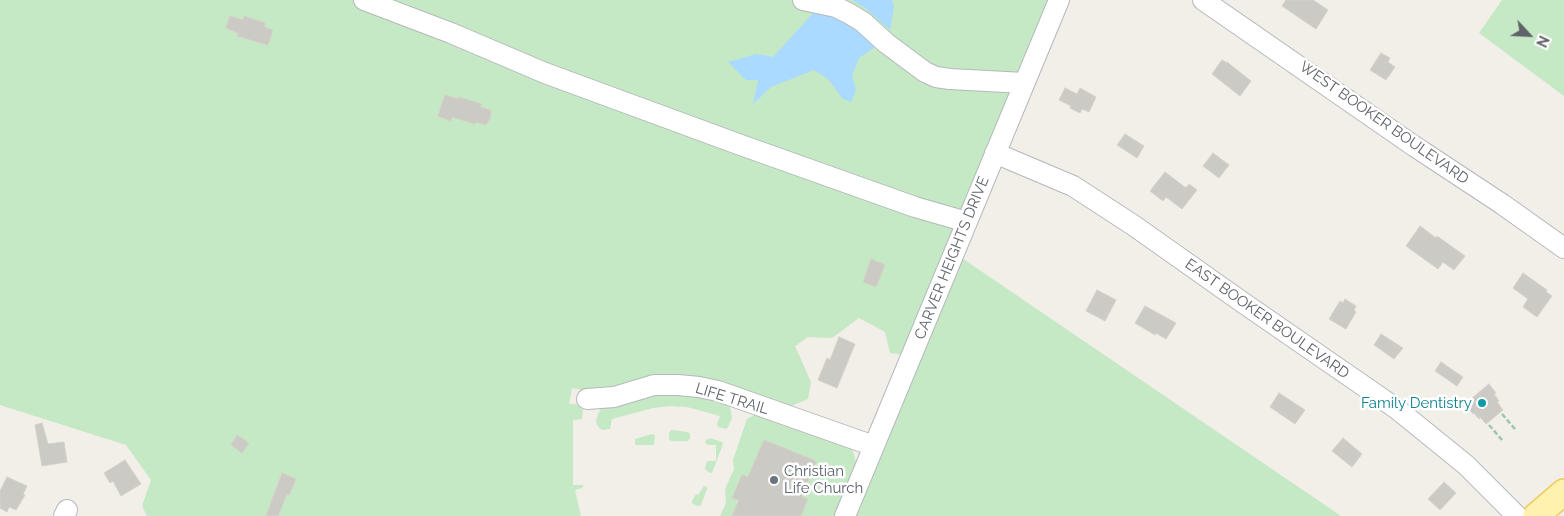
<!DOCTYPE html>
<html>
<head>
<meta charset="utf-8">
<style>
  body { margin:0 }
  #map { position:relative; width:1564px; height:516px; overflow:hidden; background:#f1efe8; font-family:Raleway,sans-serif }
  canvas { display:block }
  .north { position:absolute; left:1504px; top:10px; width:50px; height:50px; -webkit-text-stroke:4px #fff; paint-order:stroke; rotate:115deg; font-size:14px; font-weight:700; line-height:20px; text-align:center; color:#5f6368 }
  .north::after { content:''; display:block; margin:auto; width:18px; height:22px; background:#5f6368; clip-path:polygon(50% 0,100% 100%,50% 72%,0 100%) }
</style>
</head>
<body>
<div id="map">
<canvas width="1564" height="516"></canvas>
<div class="north">N</div>
</div>
<script>
const context = document.querySelector('canvas').getContext('2d');
context.lineJoin = 'round';
function fill(path, color) { context.fillStyle = color; context.fill(path, 'evenodd'); }
const poly = rows => new Path2D(rows.map(r => 'M' + r).join(''));
function trace(path, color, width, dash) { context.strokeStyle = color; context.lineWidth = width; context.lineCap = dash ? 'butt' : 'round'; context.setLineDash(dash || []); context.stroke(path); }
function write(font, color, halo, rows, align = 'center') {
  context.font = font + ' Raleway,sans-serif'; context.lineWidth = 5; context.setLineDash([]); context.textBaseline = 'middle'; context.strokeStyle = halo; context.fillStyle = color; for (const [text, x, y, turn = 0] of rows) {
    context.save(); context.translate(x, y); context.rotate((+turn || 0) * Math.PI / 180); context.textAlign = isNaN(turn) ? turn : align; if (halo) context.strokeText(text, 0, 0); context.fillText(text, 0, 0); context.restore();
  }
}
const green = poly([
  [0,0,1053,0,906,355,890,353,885,332,859,318,832,338,808,337,795,346,811,382,808,399,789,407,717,383,588,391,572,388,569,404,576,404,583,410,582,419,573,420,573,485,584,485,582,488,575,490,581,516,147,516,142,506,151,480,126,445,0,405],
  [1502,0,1564,0,1564,96,1479,33],
  [956,254,1341,516,853,516],
  [684,391,726,403,730,407,732,418,728,427,726,429,718,427,717,424,720,416,687,407,670,406,653,408,612,419,610,429,603,430,599,428,596,422,598,414,601,408,659,392],
  [756,414,844,442,853,451,856,462,851,490,840,516,720,516,726,503,725,489,734,469,733,460,747,419],
  [671,430,688,432,690,434,690,438,688,441,671,441,669,439,669,433],
  [652,434,655,435,654,445,635,445,635,439],
  [710,438,722,442,723,444,712,473,708,472,705,469,707,461,716,461,716,445,708,445,705,442,706,440],
  [704,486,707,487,707,489,701,505,697,506,692,503,692,501,696,494,698,495]
]);
const water = poly([
  [852,0,892,0,894,6,890,30,865,8],
  [815,11,843,19,878,45,859,58,852,75,856,90,851,102,843,99,828,79,814,70,771,87,753,104,758,80,746,80,728,62,756,54,773,57]
]);
const building = poly([
  [1286,0,1313,0,1328,10,1316,29,1282,6,1286,0],
  [230,16,243,20,244,16,265,23,264,27,273,30,268,45,237,36,238,33,226,28,230,16],
  [1381,53,1390,58,1388,62,1395,67,1386,80,1370,70,1381,53],
  [1222,60,1227,63,1227,62,1251,81,1240,96,1212,74,1222,60],
  [1065,88,1077,94,1080,88,1096,97,1089,112,1082,109,1080,113,1070,108,1071,106,1059,100,1065,88],
  [445,95,458,99,459,97,482,104,480,107,491,110,490,119,486,125,476,122,475,124,452,117,451,121,438,116,445,95],
  [1125,134,1144,146,1137,158,1117,145,1125,134],
  [1213,153,1229,165,1219,178,1203,166,1213,153],
  [1165,172,1186,188,1189,184,1197,190,1182,209,1166,197,1163,201,1150,191,1165,172],
  [1420,226,1436,238,1437,236,1465,256,1454,270,1443,262,1438,269,1406,246,1420,226],
  [871,259,885,265,876,287,863,282,871,259],
  [1523,273,1547,290,1546,292,1552,296,1537,317,1523,307,1528,299,1513,288,1523,273],
  [1097,290,1116,300,1105,321,1086,311,1097,290],
  [1345,299,1356,306,1354,310,1356,312,1346,329,1329,319,1340,301,1343,303,1345,299],
  [1145,306,1176,323,1166,339,1156,333,1155,335,1135,323,1145,306],
  [1381,334,1403,348,1394,359,1374,345,1381,334],
  [839,337,855,344,837,388,818,380,827,358,830,360,839,337],
  [1441,362,1463,377,1457,386,1435,371,1441,362],
  [1489,384,1496,393,1494,394,1499,401,1497,402,1503,410,1486,424,1480,417,1479,419,1474,413,1473,414,1465,404,1489,384],
  [1279,393,1305,410,1295,424,1270,407,1279,393],
  [42,423,48,444,64,442,67,462,42,466,35,425,42,423],
  [237,435,249,443,242,453,231,445,237,435],
  [1343,438,1362,454,1352,467,1332,451,1343,438],
  [764,440,816,461,802,497,808,499,801,516,732,516,739,500,732,498,742,475,748,477,764,440],
  [125,460,141,484,121,496,113,481,110,483,104,473,125,460],
  [282,473,296,479,289,495,287,494,278,516,266,516,282,473],
  [7,477,27,486,23,494,25,495,16,510,9,507,7,512,0,508,0,491,7,477],
  [1444,482,1456,493,1440,510,1428,499,1444,482]
]);
const path = poly([
  [1502,414,1515,429],
  [1489,425,1502,440]
]);
const minor = poly([
  [364,0,451,33,545,73,738,144,915,207,967,222],
  [803,0,836,7,850,14,863,22,886,43,925,72,936,77,950,79,1024,83],
  [1203,0,1414,146,1502,204,1564,248],
  [995,153,1073,186,1133,225,1242,302,1397,409,1466,465,1517,516],
  [587,399,614,397,654,385,678,385,699,387,718,391,874,446],
  [64,516,67,510],
  [845,516,1059,0]
]);
const major = poly([
  [1536,516,1564,492]
]);
const markers = [
  [1482,403,5,"#0f9aa8"],
  [774,480,5,"#6b7280"]
];
const streetNames = [
  ["WEST BOOKER BOULEVARD",1384,123,35],
  ["CARVER HEIGHTS DRIVE",952,258,-68],
  ["EAST BOOKER BOULEVARD",1267,319,35],
  ["LIFE TRAIL",732,399,17]
];
const cultureNames = [
  ["Family Dentistry",1472,403]
];
const worshipNames = [
  ["Christian",784,471],
  ["Life Church",784,488]
];
fill(green, '#c5e8c5');
fill(water, '#aadaff');
fill(building, '#cccac5');
trace(building, '#d6d1c6', 1);
trace(minor, '#b5b8bc', 22);
trace(major, '#f2c960', 28);
trace(path, '#9cc7a9', 2.5, [5, 2.5]);
trace(minor, '#fff', 20);
trace(major, '#fff2af', 25);
for (const [x, y, r, color] of markers) { const dot = new Path2D(); dot.arc(x, y, r, 0, 2 * Math.PI); context.fillStyle = color; context.fill(dot); trace(dot, '#fff', 2); }
write('15px', '#5f6368', '#fff', streetNames);
write('15px', '#0d838f', '#fff', cultureNames, 'right');
write('15px', '#5b616d', '#fff', worshipNames, 'left');
</script>
</body>
</html>
